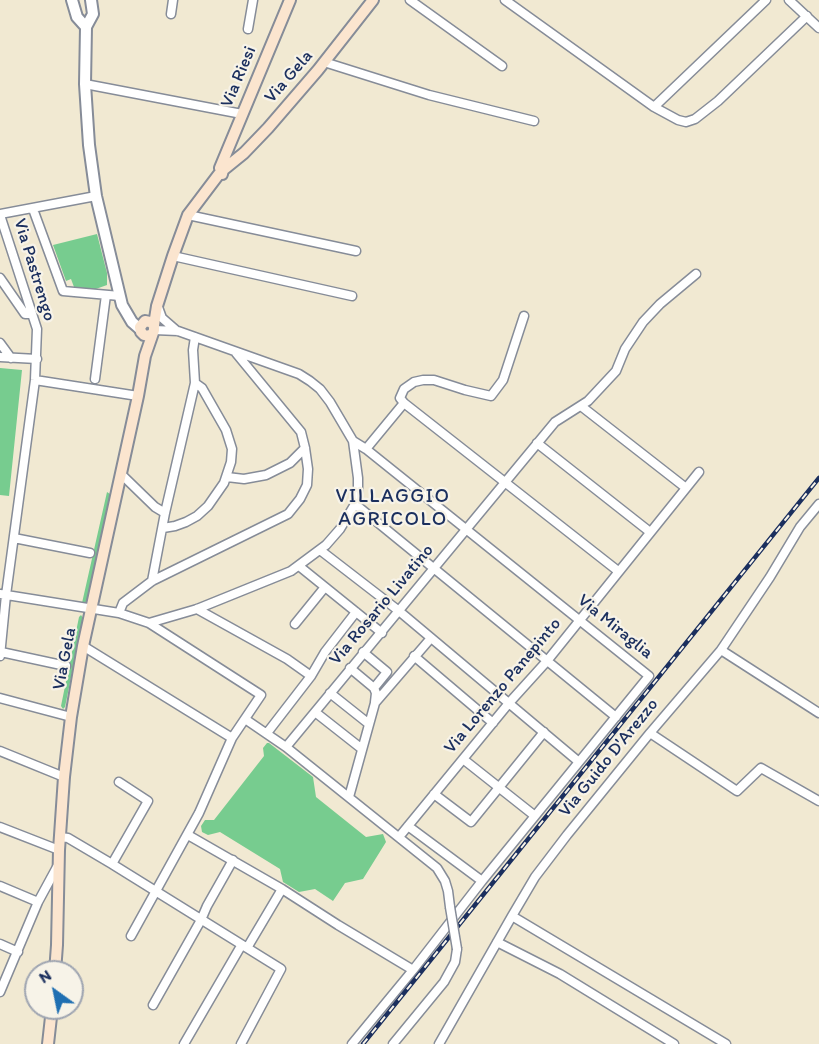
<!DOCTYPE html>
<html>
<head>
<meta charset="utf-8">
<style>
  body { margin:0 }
  #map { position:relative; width:819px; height:1044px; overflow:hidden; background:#f1e9d2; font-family:Itim,sans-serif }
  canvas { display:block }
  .north { position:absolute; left:24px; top:960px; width:60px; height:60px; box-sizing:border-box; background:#f7f3e8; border:2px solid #9fa5b1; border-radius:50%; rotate:327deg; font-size:16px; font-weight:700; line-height:24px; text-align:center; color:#1b2f5e }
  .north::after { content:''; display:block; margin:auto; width:21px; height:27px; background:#1f6fb2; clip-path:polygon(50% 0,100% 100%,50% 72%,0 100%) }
</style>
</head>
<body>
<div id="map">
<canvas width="819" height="1044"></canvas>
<div class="north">N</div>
</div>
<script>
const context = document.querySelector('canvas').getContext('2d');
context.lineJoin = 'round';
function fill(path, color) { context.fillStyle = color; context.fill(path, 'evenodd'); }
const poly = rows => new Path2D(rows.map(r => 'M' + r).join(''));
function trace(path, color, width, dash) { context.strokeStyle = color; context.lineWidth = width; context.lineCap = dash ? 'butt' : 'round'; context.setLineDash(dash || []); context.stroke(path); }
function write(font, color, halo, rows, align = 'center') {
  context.font = font + ' Itim,sans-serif'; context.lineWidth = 4.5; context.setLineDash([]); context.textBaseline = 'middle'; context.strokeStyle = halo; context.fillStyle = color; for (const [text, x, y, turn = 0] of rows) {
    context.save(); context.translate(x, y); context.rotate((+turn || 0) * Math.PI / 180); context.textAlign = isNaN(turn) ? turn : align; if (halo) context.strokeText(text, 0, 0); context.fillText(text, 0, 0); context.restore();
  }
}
const green = poly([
  [97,234,107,273,107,285,93,290,74,287,71,279,66,281,53,245],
  [0,368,22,370,9,496,0,495],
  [107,492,110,494,86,604,82,603],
  [81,615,83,618,65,707,63,709,61,706,79,617],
  [267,743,269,743,313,777,316,797,366,837,383,834,386,842,363,879,345,883,333,901,315,889,299,892,283,882,280,869,220,832,208,835,202,832,201,826,205,820,214,820,264,756,263,748]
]);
const minor = poly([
  [410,0,502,66],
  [505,0,654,107,678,120,686,122,695,119,718,101,807,16],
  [789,0,819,28],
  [171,14,173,0],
  [248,29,253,0],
  [324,62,429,95,534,121],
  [85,84,242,114],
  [654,107,766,0],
  [33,209,63,291,120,296],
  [0,214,96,196],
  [0,215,37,329,35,380,6,595,0,656],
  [188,215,356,251],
  [173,256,352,296],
  [0,278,25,314,32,314],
  [158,307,162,318,177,331],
  [524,316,503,380,491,396,465,390,434,380,423,380,414,382,404,389,400,398,404,403,618,571],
  [0,343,11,358],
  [0,357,37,359],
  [95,379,106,295],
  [35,380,138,396],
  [581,406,686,488],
  [537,443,650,532],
  [366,449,404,403],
  [121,474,155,507,165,513],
  [227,477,244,479,266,475,290,463,305,448],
  [355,504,616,717],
  [163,528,175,526,186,522,197,516,208,506,224,483,231,462,232,449,226,430,202,388,195,383],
  [14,538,90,553],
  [320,550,399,611,579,762],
  [299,566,382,633],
  [152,581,165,513,195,383,193,350,195,337],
  [0,594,119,613,149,623,261,695,232,738,199,813,131,936],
  [197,609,287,659,311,676],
  [119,613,123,603,152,581,288,514,300,499,307,485,308,469,305,448,301,432,236,353],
  [149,623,197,609,291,571,326,545,340,529,355,504,358,491,358,478,353,441,330,402,320,389,310,381,299,374,178,331,154,330],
  [295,624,325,587],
  [83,646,232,738],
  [721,650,819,713],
  [1,652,66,666],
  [363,652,387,672,374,688,376,693,375,702],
  [414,656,493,723],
  [350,668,374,688],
  [330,693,369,724],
  [0,698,71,717],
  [315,712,362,749],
  [245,719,286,747,437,868,445,881,448,891,450,907],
  [267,733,311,676,325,652,356,612],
  [650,733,737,791,761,768,819,801],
  [286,747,555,422,588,401,616,371,625,349,643,322,660,304,696,274],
  [0,751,64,777],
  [463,759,535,816],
  [434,794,471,822,544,732],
  [349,797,375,703,431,638],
  [408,826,482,881],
  [0,827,59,850],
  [188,835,282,889,338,925,413,970],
  [60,837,68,838,112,864,281,969,241,1044],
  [399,837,509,703,547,661,699,472],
  [112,864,148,801,119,782],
  [0,886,38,902],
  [512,916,726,1044],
  [497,942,560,974,674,1044],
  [0,944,18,952],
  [247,948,282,889],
  [0,992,38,902,57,867],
  [153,1005,201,920,207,906,233,860],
  [184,1044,241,946],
  [352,1044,413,970,482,881,649,676,366,449,353,441],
  [393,1044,444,982,455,962,457,949],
  [439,1044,512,916,535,877,567,835,650,733,721,650,770,577,800,527,819,504]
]);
const tertiary = poly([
  [72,0,77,17,86,27],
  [91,0,93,14,86,27,85,84,89,145,96,196,122,305,132,322,140,329]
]);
const secondary = poly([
  [220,168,290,0],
  [152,334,148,336,144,335,141,332,140,327,145,321,150,322,154,325],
  [55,972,57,945,59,850,64,777,71,717,83,646,138,396,145,356,154,330,154,325,157,306,173,256,188,215,219,174,222,174,223,170,244,153,268,128,318,70,373,0],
  [48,1044,52,1008]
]);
const rail = poly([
  [363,1044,819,478]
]);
const minorBridge = poly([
  [450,907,457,949]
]);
const streetNames = [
  ["Via Riesi",239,77,-67],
  ["Via Gela",289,77,-49],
  ["Via Pastrengo",34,270,73],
  ["Via Rosario Livatino",382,605,-50],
  ["Via Miraglia",615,627,39],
  ["Via Gela",65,659,-79],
  ["Via Lorenzo Panepinto",503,686,-50],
  ["Via Guido D'Arezzo",609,758,-51]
];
const neighbourhoodNames = [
  ["VILLAGGIO",393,497],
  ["AGRICOLO",393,520]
];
fill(green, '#77cc8f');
trace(minor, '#868c98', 11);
trace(tertiary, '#868c98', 14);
trace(secondary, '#868c98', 14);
trace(minor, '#fff', 8);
trace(tertiary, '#fff', 10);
trace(secondary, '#fbe5cf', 10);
trace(rail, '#1b2f5e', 4.5);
trace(rail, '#f7f3e8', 2, [7]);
trace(minorBridge, '#868c98', 11, []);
trace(minorBridge, '#fff', 8);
write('18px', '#1b2f5e', '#f7f3e8', streetNames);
context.letterSpacing = '1.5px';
write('20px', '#1b2f5e', '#f7f3e8', neighbourhoodNames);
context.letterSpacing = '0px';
</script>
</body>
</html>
